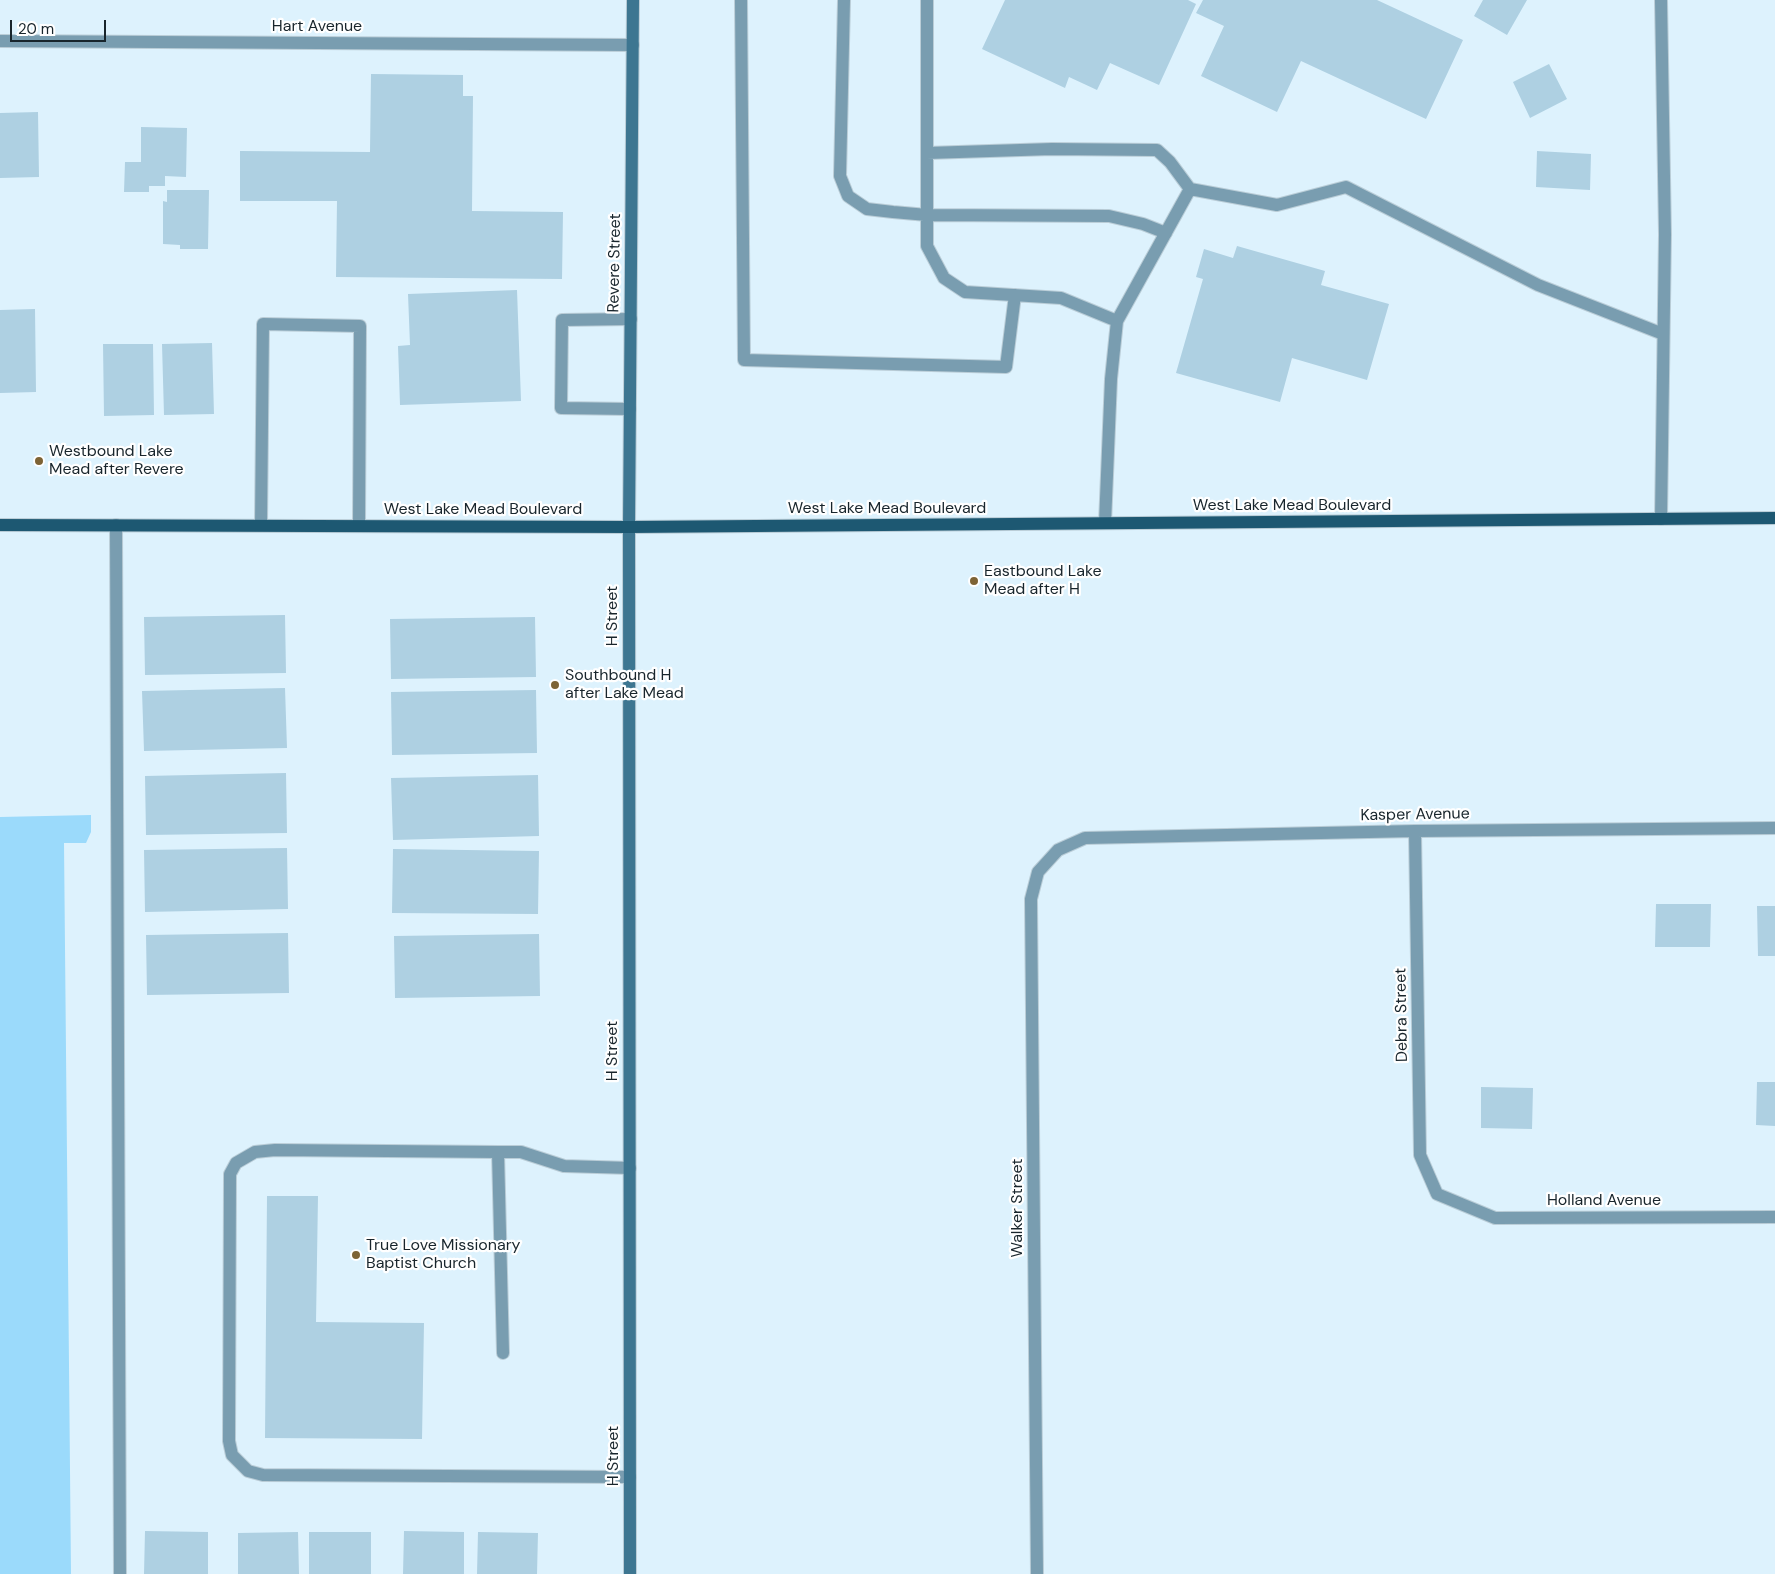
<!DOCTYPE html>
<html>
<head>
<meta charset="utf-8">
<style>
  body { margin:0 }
  #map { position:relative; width:1775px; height:1574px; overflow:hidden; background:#ddf2fd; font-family:"DM Sans",sans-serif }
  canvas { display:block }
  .scale { position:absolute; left:10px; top:20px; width:96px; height:22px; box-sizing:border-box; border:2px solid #18252c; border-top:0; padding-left:6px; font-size:15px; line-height:18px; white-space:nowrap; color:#18252c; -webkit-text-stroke:4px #fff; paint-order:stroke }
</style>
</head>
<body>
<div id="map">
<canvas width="1775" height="1574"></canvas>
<div class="scale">20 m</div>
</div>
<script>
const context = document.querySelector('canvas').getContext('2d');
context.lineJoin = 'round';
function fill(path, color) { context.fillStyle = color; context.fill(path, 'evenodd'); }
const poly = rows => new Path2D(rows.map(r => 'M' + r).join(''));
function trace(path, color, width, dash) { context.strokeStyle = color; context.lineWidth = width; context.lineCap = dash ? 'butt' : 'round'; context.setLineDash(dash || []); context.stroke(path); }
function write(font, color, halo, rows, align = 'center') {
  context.font = font + ' "DM Sans",sans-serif'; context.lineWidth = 4.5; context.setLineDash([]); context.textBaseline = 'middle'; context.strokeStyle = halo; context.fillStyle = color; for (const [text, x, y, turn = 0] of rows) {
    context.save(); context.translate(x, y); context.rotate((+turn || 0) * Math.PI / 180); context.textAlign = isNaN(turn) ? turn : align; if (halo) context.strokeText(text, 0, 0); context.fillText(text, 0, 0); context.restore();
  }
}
const green = poly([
  [91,815,91,832,86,843,64,843,71,1574,0,1574,0,817]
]);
const building = poly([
  [1005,0,1188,0,1196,4,1159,85,1110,63,1097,90,1069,77,1065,88,982,49],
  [1203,0,1377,0,1463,40,1426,119,1301,61,1277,112,1201,76,1224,26,1196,13],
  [1483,0,1527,0,1507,35,1474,16],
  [1549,64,1567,99,1530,118,1513,82],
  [371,74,463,75,463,96,473,96,472,211,563,212,562,279,336,277,337,201,240,201,240,151,370,152],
  [38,112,39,177,0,178,0,113],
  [141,127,187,128,186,177,165,176,165,186,149,186,149,192,124,192,125,162,141,162],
  [1537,151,1591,154,1590,190,1536,187],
  [167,190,209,190,208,249,180,249,180,245,163,244,163,201,167,202],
  [1237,246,1325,271,1321,285,1389,304,1367,380,1292,358,1280,402,1176,373,1203,279,1196,277,1204,249,1233,258],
  [517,290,521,401,400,405,398,346,410,345,408,294],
  [35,309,36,392,0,393,0,310],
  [212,343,214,414,164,415,162,344],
  [103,344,153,344,154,415,104,416],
  [285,615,286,673,145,675,144,617],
  [535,617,536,677,391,679,390,619],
  [285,688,287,748,144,751,142,691],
  [536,690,537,753,392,755,391,692],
  [286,773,287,833,146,835,145,776],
  [538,775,539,836,393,840,391,778],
  [287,848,288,909,145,912,144,850],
  [393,849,539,851,538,914,392,913],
  [1656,904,1711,904,1710,947,1655,947],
  [1757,906,1775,906,1775,956,1758,956],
  [288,933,289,993,147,995,146,935],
  [539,934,540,996,395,998,394,936],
  [1757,1082,1775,1082,1775,1126,1756,1125],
  [1481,1087,1533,1088,1532,1129,1481,1128],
  [267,1196,318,1196,316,1322,424,1323,422,1439,265,1438],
  [145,1531,208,1532,208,1574,144,1574],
  [404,1531,464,1532,464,1574,403,1574],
  [298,1532,299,1574,238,1574,238,1533],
  [309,1532,371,1532,371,1574,309,1574],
  [478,1532,538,1533,537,1574,477,1574]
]);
const lane = poly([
  [741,0,744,360,1006,367,1015,295],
  [844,0,840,176,848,196,867,209,893,212,927,215,1109,216,1143,224,1166,233],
  [927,0,927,246,944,278,965,292,1061,298,1117,321,1111,379,1105,523],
  [927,153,1052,149,1157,150,1170,162,1190,189],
  [1117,321,1190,189,1277,205,1346,187,1538,285,1663,334],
  [630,409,561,408,562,320,631,319],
  [1661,519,1665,234,1661,0],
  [116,525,120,1574],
  [261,525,263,324,360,326,359,526],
  [498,1152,503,1353],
  [630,1168,564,1166,521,1152,498,1152,275,1150,255,1152,236,1163,230,1174,229,1441,232,1455,248,1471,263,1475,630,1477]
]);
const street = poly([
  [0,41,633,45],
  [1415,831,1420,1155,1437,1194,1495,1218,1775,1217],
  [1037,1574,1031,899,1038,872,1058,850,1085,838,1415,831,1775,828]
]);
const secondary = poly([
  [630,1574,629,527,633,0]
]);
const primary = poly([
  [0,525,629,527,1775,518]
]);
const markers = [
  [39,461,5,"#7d6335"],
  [974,581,5,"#7d6335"],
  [555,685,5,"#7d6335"],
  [356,1255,5,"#7d6335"]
];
const streetNames = [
  ["Hart Avenue",317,27],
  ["Revere Street",615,263,-89],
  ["West Lake Mead Boulevard",1292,506],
  ["West Lake Mead Boulevard",887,509],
  ["West Lake Mead Boulevard",483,510],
  ["H Street",613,616,-90],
  ["Kasper Avenue",1415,815,-1],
  ["Debra Street",1402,1015,-91],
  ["H Street",613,1051,-90],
  ["Holland Avenue",1604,1201],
  ["Walker Street",1018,1208,-90],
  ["H Street",614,1456,-90]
];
const poiNames = [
  ["Westbound Lake",49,452],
  ["Mead after Revere",49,470],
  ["Eastbound Lake",984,572],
  ["Mead after H",984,590],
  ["Southbound H",565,676],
  ["after Lake Mead",565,694],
  ["True Love Missionary",366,1246],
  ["Baptist Church",366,1264]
];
fill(green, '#9bdafb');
fill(building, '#aed0e2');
trace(lane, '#bacdd7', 14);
trace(street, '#bacdd7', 14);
trace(secondary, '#bacdd7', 14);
trace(primary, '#bacdd7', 14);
trace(lane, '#799db0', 12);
trace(street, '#799db0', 12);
trace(secondary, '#3d7691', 12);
trace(primary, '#1d5872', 12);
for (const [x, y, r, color] of markers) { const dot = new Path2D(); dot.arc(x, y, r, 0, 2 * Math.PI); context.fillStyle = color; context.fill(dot); trace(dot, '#fff', 2); }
write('16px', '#18252c', '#fff', streetNames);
write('16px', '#18252c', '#fff', poiNames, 'left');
</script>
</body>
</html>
